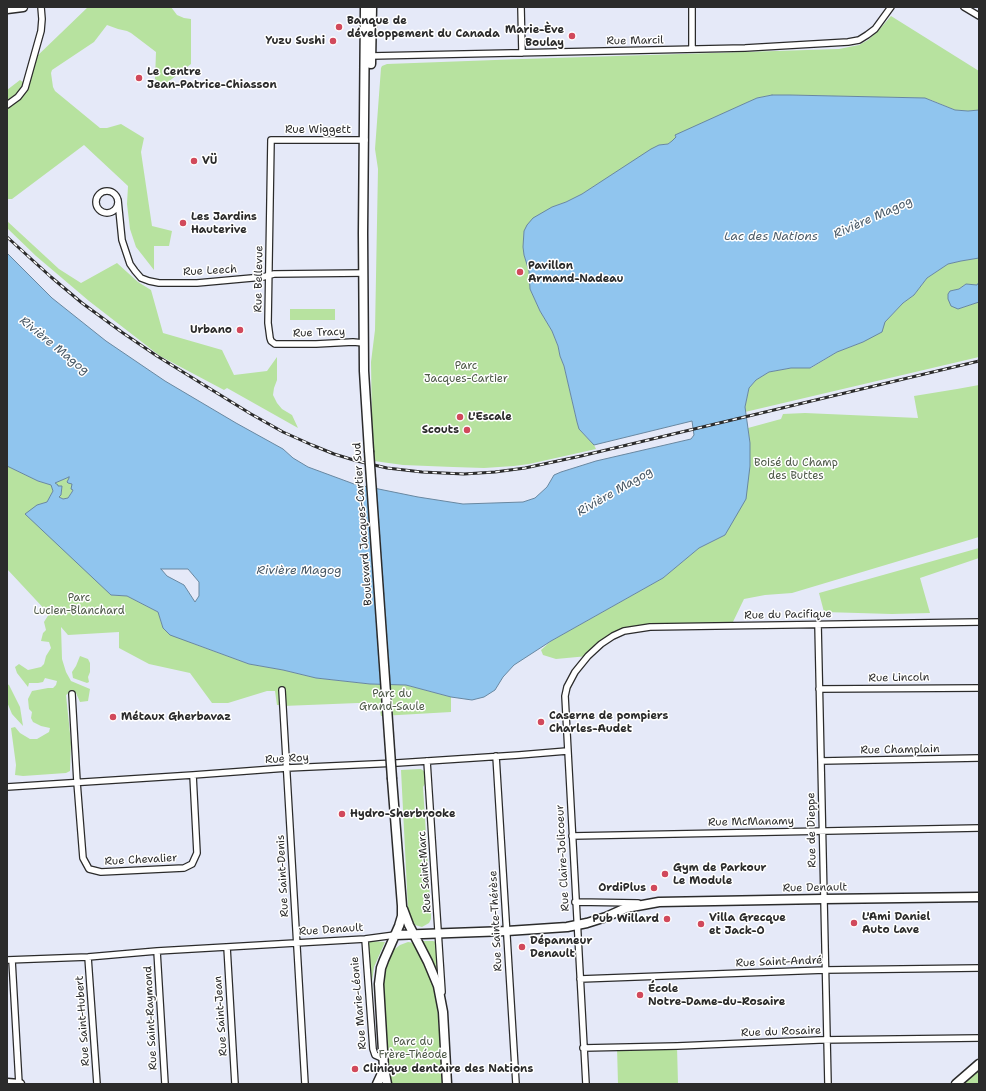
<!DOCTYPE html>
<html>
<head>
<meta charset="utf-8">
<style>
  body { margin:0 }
  #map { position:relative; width:986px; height:1091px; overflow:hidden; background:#e5e9f8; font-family:"Shantell Sans",sans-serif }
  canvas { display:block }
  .frame { position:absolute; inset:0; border:8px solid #2b2b2b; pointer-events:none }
</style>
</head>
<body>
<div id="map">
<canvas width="986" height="1091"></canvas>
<div class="frame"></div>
</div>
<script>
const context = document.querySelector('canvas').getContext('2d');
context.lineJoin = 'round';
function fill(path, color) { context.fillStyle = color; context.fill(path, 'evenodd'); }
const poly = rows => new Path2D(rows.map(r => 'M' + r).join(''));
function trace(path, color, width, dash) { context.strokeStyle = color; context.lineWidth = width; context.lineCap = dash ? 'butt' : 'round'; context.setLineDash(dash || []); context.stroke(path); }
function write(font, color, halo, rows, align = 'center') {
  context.font = font + ' "Shantell Sans",sans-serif'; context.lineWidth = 3; context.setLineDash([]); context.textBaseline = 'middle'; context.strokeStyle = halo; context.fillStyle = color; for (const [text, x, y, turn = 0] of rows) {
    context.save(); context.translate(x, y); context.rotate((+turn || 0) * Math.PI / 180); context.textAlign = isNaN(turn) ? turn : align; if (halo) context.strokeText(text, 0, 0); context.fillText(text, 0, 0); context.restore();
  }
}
const green = poly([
  [88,7,171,7,177,15,184,18,191,19,191,64,168,82,160,82,155,79,156,52,131,33,127,31,118,29,107,25,94,42,52,70,51,73,53,87,55,91,100,128,107,128,121,124,144,138,141,152,152,226,172,231,169,246,154,246,154,270,136,247,130,229,127,204,128,186,84,145,12,199,7,199,7,90,20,80,26,84,34,59],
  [891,16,979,71,979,110,968,111,955,110,931,100,917,98,790,95,772,95,757,98,675,136,676,137,672,141,668,144,659,145,582,194,566,202,552,207,524,231,523,247,524,255,529,271,530,289,540,311,552,331,558,346,560,356,564,366,577,422,579,429,594,445,596,449,529,464,514,466,484,468,453,467,403,465,374,461,372,429,371,362,375,330,378,169,375,149,381,68,382,66,387,64,522,59,839,49,859,45,868,40,878,31],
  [7,221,59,269,81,283,117,263,138,282,151,290,163,333,222,350,234,375,267,371,277,357,277,380,274,388,273,395,277,403,282,409,292,415,298,428,227,388,224,390,160,356,89,301,36,256,7,228],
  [979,258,979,282,977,285,966,284,959,289,950,291,958,309,979,302,979,357,745,412,745,407,749,388,756,380,769,372,791,368,811,368,837,352,863,342,885,322,903,303,914,295,927,278,948,264,961,261],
  [290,309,335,309,335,320,290,320],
  [979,385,979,537,792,593,765,595,744,599,731,626,650,627,624,631,588,656,556,659,543,655,541,650,551,641,663,578,699,548,725,535,750,466,750,443,748,428,781,419,783,414,805,413,918,418,914,396,957,389],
  [7,466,38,481,51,485,53,491,47,502,37,505,111,595,127,596,158,612,163,628,194,644,249,664,283,670,316,678,370,684,406,685,451,697,451,712,381,716,380,711,369,704,358,703,283,706,282,705,277,705,275,691,267,691,228,703,212,703,190,673,149,664,119,648,119,632,68,635,61,627,62,659,66,672,71,681,90,689,88,701,80,702,76,693,70,692,66,695,71,743,70,771,66,773,23,776,15,775,16,765,11,728,15,727,20,733,30,739,37,739,49,732,50,728,41,726,33,722,31,718,32,712,29,709,28,699,32,691,48,688,53,688,56,685,57,681,45,678,43,682,38,683,29,683,28,687,17,673,15,667,19,664,28,670,41,667,44,664,46,656,51,648,49,642,41,641,43,633,46,630,44,622,49,614,7,569],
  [69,477,72,484,72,492,68,498,63,499,59,497,61,495,62,486,58,486,55,483],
  [979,548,979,558,920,578,930,613,892,614,824,612,819,593],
  [80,656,88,659,90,663,90,672,88,677,89,682,87,683,73,678,72,672,76,666],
  [7,684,9,685,20,707,23,726,12,714,7,702],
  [421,769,425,772,426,782,423,787,431,914,431,919,429,923,422,927,415,925,412,920,408,909,401,770],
  [371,941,385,942,374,967,372,982,373,1002,372,1002,368,946,369,942],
  [421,941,433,941,436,942,437,945,439,977,438,979],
  [408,942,415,943,433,978,437,1003,443,1084,388,1084,382,997,383,973,386,963,391,952,400,945],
  [677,1046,678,1084,618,1084,617,1047],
  [979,1064,979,1084,962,1084]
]);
const water = poly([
  [772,95,790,95,925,98,955,110,968,111,979,110,979,258,961,261,948,264,927,278,914,295,903,303,885,322,882,332,863,342,837,352,810,368,791,368,769,372,756,380,749,388,745,407,750,443,750,466,746,499,725,535,699,548,663,578,551,641,514,665,503,677,495,690,484,697,472,700,451,697,406,685,370,684,316,678,283,670,249,664,170,635,163,628,158,612,127,596,111,595,25,514,37,505,47,502,53,491,51,485,38,481,7,466,7,253,52,298,106,341,165,381,236,423,283,449,293,458,308,467,354,484,418,497,463,504,523,502,535,498,547,487,554,475,561,472,596,461,691,439,694,435,692,421,594,445,579,429,577,422,564,366,560,356,558,346,552,331,540,311,530,289,529,271,524,255,523,247,524,231,527,225,533,218,552,207,566,202,582,194,651,149,659,145,668,144,672,141,676,137,675,135,748,102,757,98,772,95],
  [69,477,69,478,67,482,68,483,72,484,71,489,73,490,72,492,68,498,63,499,59,497,61,495,62,486,58,486,58,485,55,483,69,477],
  [161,569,188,569,199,582,199,596,195,602,184,585,167,576,161,569],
  [979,282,979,302,958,309,951,306,948,299,948,294,950,291,959,289,966,284,977,285,979,282]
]);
const street = poly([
  [521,7,522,53],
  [692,7,692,49],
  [964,7,979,16],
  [371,56,745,48,848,42,859,40,867,35,875,29,891,7],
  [7,105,18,97,25,88,41,31,42,19,41,7],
  '96 202a11 11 0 1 1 22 0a11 11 0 1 1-22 0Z',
  [118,200,122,240,130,264,135,271,141,278,149,281,159,283,197,283,263,277,274,274,364,273],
  [364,343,353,342,316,344,275,344,271,341,270,338,268,323,271,140,365,140],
  [818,624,828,1084],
  [819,689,979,688],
  [282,690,305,1084],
  [72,694,77,782,83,858,89,869,101,872,184,868,192,864,197,853,193,775],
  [496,756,516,1084],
  [427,761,442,992],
  [821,761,979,758],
  [7,787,193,775,287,768,397,763,519,755,567,751],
  [572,836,979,828],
  [575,902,638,903],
  [365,939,373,1049,375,1055,384,1059],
  [227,947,235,1084],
  [157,951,165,1084],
  [88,957,97,1084],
  [7,960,88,957,157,951,365,939,395,935],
  [12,960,19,1084],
  [580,979,825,970,979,968],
  [583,1048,677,1046,819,1040,979,1038],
  [586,1084,565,696,567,687,575,672,588,656,601,644,613,636,624,631,650,627,979,622]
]);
const secondary = poly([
  [365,7,363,233,364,371,369,451],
  [371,64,372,7],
  [403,909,409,925,428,962,438,986,443,1012,447,1084],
  [395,935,507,931,567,927,587,923,606,917,626,908,659,902,824,899,979,897],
  [7,1083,20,1084],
  [377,1084,384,1069],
  [387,1084,384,1068,379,984,381,968,384,960,399,926,402,916,402,906,392,779],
  [956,1084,979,1064]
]);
const primary = poly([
  [7,9,23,7]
]);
const rail = poly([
  [7,237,51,277,82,303,123,333,157,356,251,414,283,432,312,445,334,454,357,461,387,468,422,472,464,474,495,472,525,468,581,456,979,361]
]);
const secondaryBridge = poly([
  [369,451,392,779]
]);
const markers = [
  [339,27,4,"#d1495b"],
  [572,36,4,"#d1495b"],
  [333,41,4,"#d1495b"],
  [139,78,4,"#d1495b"],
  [194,161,4,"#d1495b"],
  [183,223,4,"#d1495b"],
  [520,272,4,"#d1495b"],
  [240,330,4,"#d1495b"],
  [460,417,4,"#d1495b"],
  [467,430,4,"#d1495b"],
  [113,717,4,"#d1495b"],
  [541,722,4,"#d1495b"],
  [342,814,4,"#d1495b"],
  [665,874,4,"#d1495b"],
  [654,888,4,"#d1495b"],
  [667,919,4,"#d1495b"],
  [854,923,4,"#d1495b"],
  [701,924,4,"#d1495b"],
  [522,947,4,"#d1495b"],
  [640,995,4,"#d1495b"],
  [355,1069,4,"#d1495b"]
];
const poiNames = [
  ["Banque de",347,21],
  ["développement du Canada",347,34],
  ["Marie-Ève",564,30,"right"],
  ["Boulay",564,43,"right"],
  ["Yuzu Sushi",325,41,"right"],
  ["Le Centre",147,72],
  ["Jean-Patrice-Chiasson",147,85],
  ["VÜ",202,161],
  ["Les Jardins",191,217],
  ["Hauterive",191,230],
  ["Pavillon",528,266],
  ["Armand-Nadeau",528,279],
  ["Urbano",232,330,"right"],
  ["L'Escale",468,417],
  ["Scouts",459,430,"right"],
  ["Caserne de pompiers",549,716],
  ["Charles-Audet",549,729],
  ["Métaux Gherbavaz",121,717],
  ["Hydro-Sherbrooke",350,814],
  ["Gym de Parkour",673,868],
  ["Le Module",673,881],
  ["OrdiPlus",646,888,"right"],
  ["L'Ami Daniel",862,917],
  ["Auto Lave",862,930],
  ["Villa Grecque",709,918],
  ["et Jack-O",709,931],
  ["Pub Willard",659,919,"right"],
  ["Dépanneur",530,941],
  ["Denault",530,954],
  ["École",648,989],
  ["Notre-Dame-du-Rosaire",648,1002],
  ["Clinique dentaire des Nations",363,1069]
];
const streetNames = [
  ["Rue Marcil",635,41,-1],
  ["Rue Wiggett",318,130],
  ["Rue Leech",210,271,-3],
  ["Rue Bellevue",259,279,-89],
  ["Rue Tracy",319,333,-2],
  ["Boulevard Jacques-Cartier Sud",363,524,-94],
  ["Rue du Pacifique",788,615,-1],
  ["Rue Lincoln",899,678,-1],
  ["Rue Champlain",900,750,-1],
  ["Rue Roy",287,759,-3],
  ["Rue McManamy",751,822,-1],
  ["Rue de Dieppe",812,830,-91],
  ["Rue Claire-Jolicoeur",563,858,-93],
  ["Rue Chevalier",141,860,-3],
  ["Rue Saint-Marc",425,872,-94],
  ["Rue Saint-Denis",283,876,-93],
  ["Rue Denault",815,888,-1],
  ["Rue Sainte-Thérèse",496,921,-93],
  ["Rue Denault",331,930,-4],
  ["Rue Saint-André",779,962,-2],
  ["Rue Marie-Léonie",359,1003,-95],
  ["Rue Saint-Jean",221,1016,-94],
  ["Rue Saint-Raymond",151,1018,-93],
  ["Rue Saint-Hubert",83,1021,-94],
  ["Rue du Rosaire",781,1032,-2]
];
const parkNames = [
  ["Parc",466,366],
  ["Jacques-Cartier",466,379],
  ["Boisé du Champ",796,463],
  ["des Buttes",796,476],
  ["Parc",79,598],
  ["Lucien-Blanchard",79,611],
  ["Parc du",392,694],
  ["Grand-Saule",392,707],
  ["Parc du",413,1042],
  ["Frère-Théode",413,1055]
];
const waterNames = [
  ["Rivière Magog",873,218,-24],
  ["Lac des Nations",771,237],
  ["Rivière Magog",54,346,39],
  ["Rivière Magog",615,492,-30],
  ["Rivière Magog",299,571]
];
fill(green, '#b7e29f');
fill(water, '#90c5ee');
trace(water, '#6887a0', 1);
trace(street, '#2b2b2b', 8);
trace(secondary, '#2b2b2b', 11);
trace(primary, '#2b2b2b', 11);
trace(street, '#fff', 5.5);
trace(secondary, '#fff', 8);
trace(primary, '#fff', 8);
trace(rail, '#2b2b2b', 3);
trace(rail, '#fff', 1.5, [4.5]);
trace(secondaryBridge, '#2b2b2b', 11, []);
trace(secondaryBridge, '#fff', 8);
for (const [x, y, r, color] of markers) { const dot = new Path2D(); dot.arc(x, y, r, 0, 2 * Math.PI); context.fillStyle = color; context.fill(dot); trace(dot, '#fff', 1.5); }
write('bold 11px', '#2b2b2b', '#fff', poiNames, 'left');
write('11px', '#2b2b2b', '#fff', streetNames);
write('11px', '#4e5948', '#fff', parkNames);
write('italic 12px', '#495966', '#fff', waterNames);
</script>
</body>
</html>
